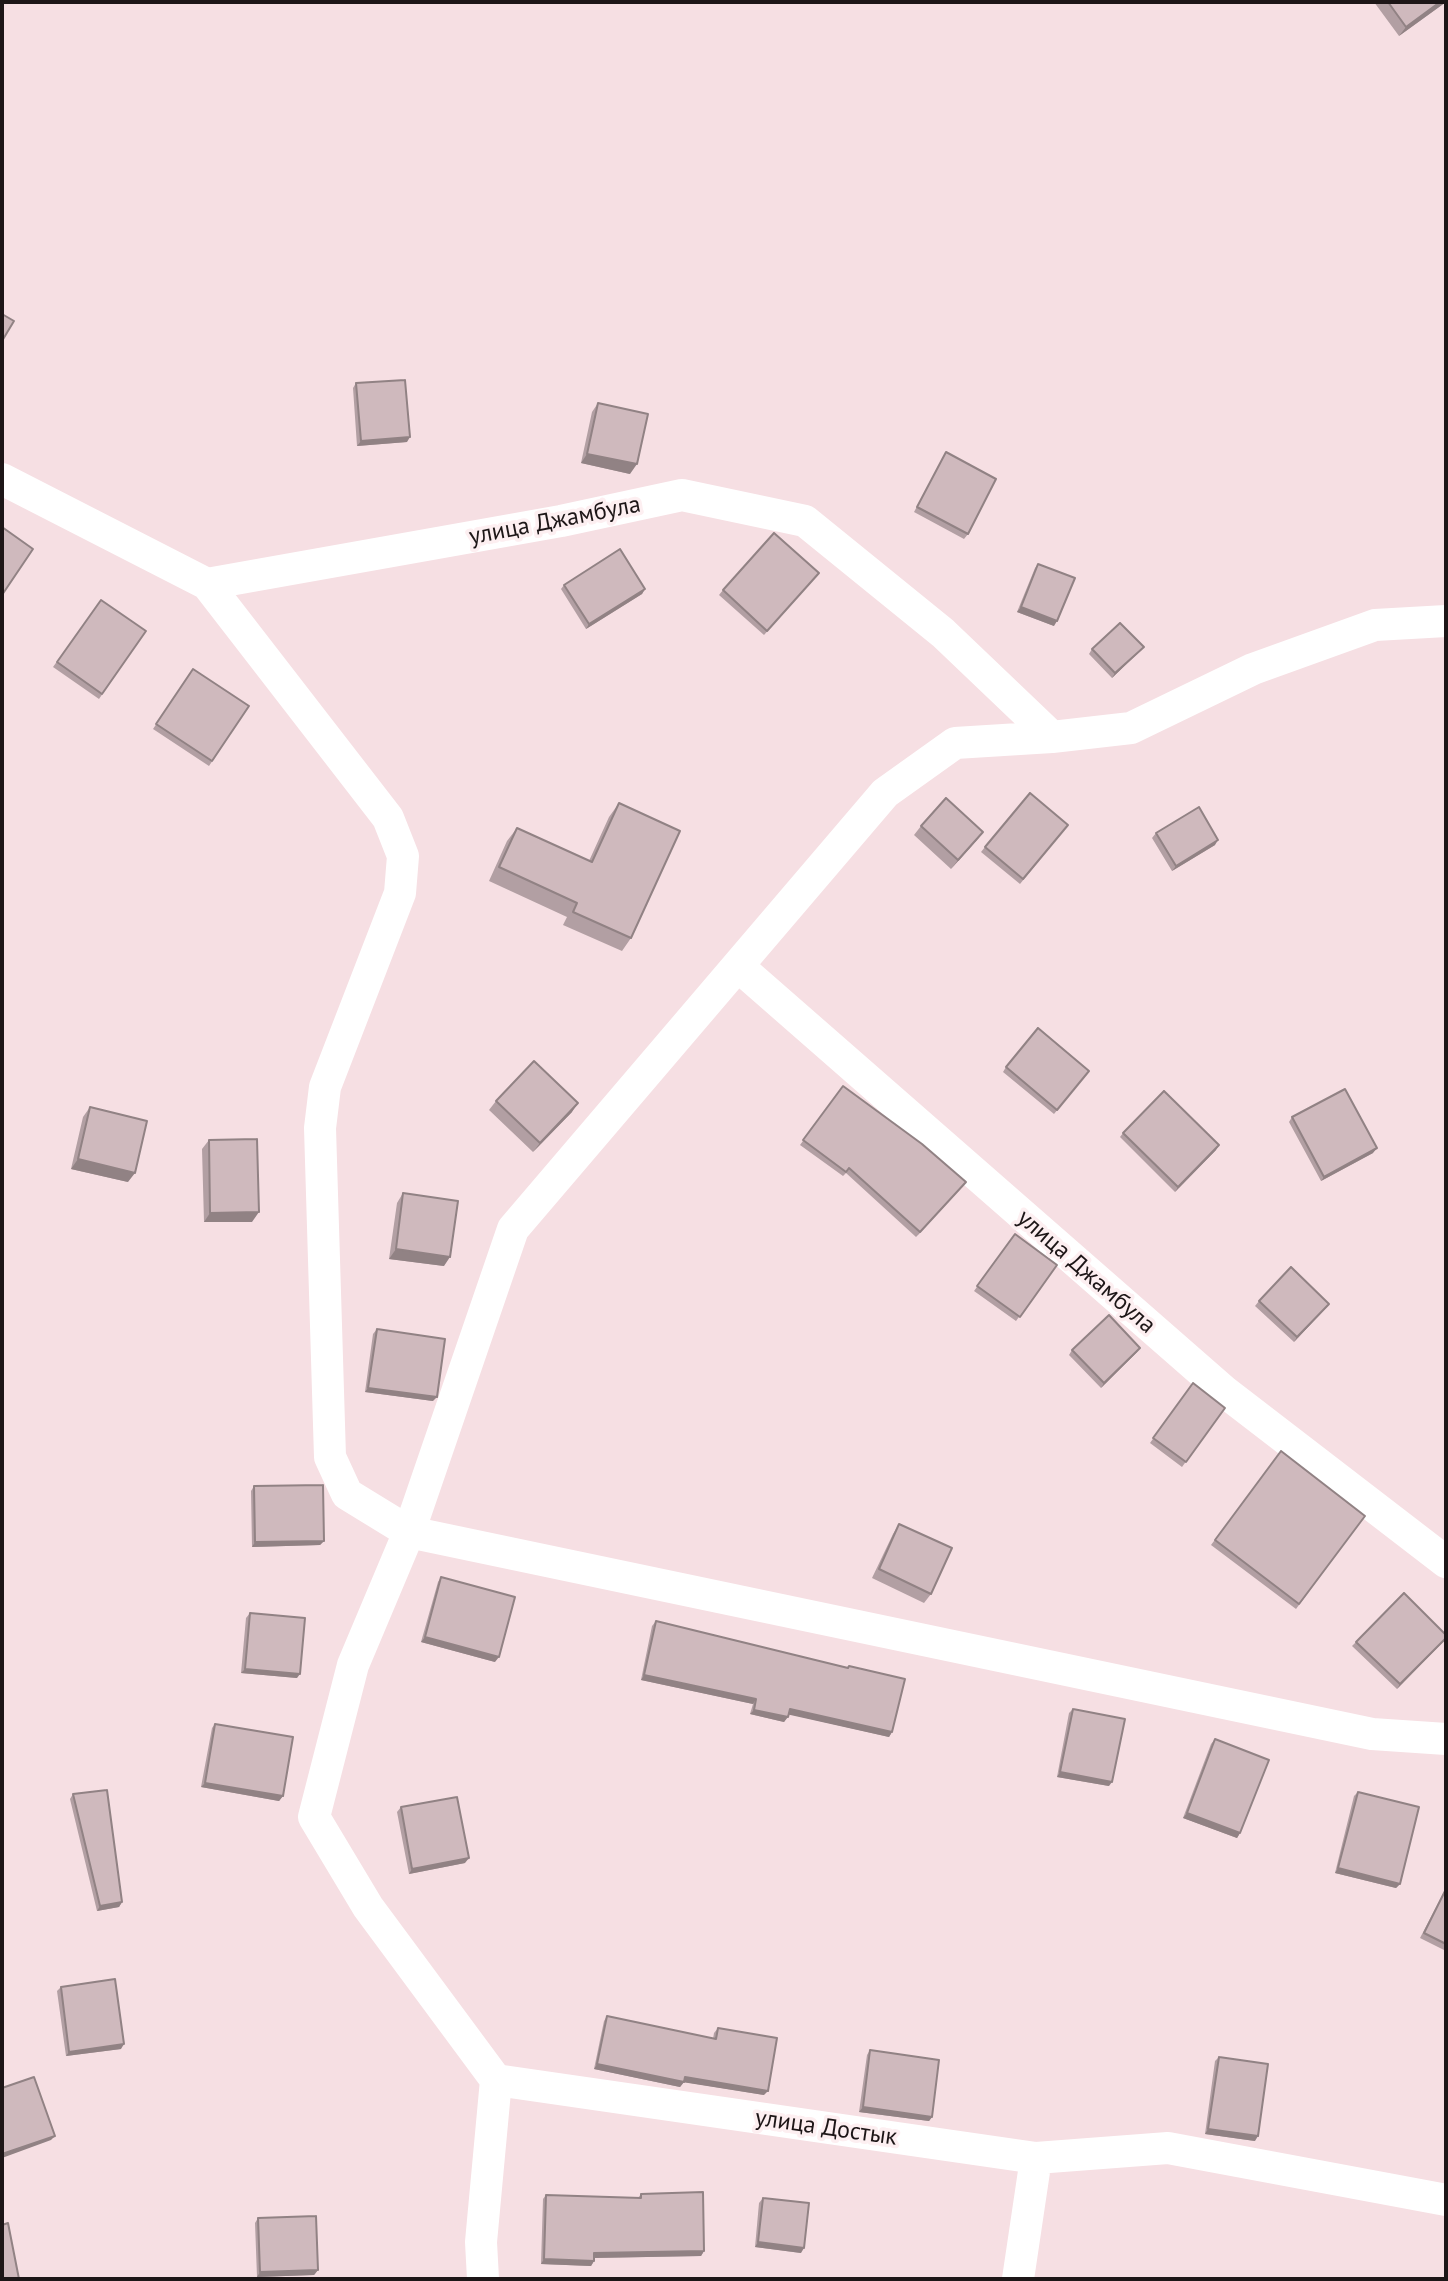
<!DOCTYPE html>
<html>
<head>
<meta charset="utf-8">
<style>
  body { margin:0 }
  #map { position:relative; width:1448px; height:2281px; overflow:hidden; background:#f6dfe3; font-family:"PT Sans",sans-serif }
  canvas { display:block }
  .frame { position:absolute; inset:0; border:4px solid #1d1617; pointer-events:none }
</style>
</head>
<body>
<div id="map">
<canvas width="1448" height="2281"></canvas>
<div class="frame"></div>
</div>
<script>
const context = document.querySelector('canvas').getContext('2d');
context.lineJoin = 'round';
const poly = rows => new Path2D(rows.map(r => 'M' + r).join(''));
function trace(path, color, width, dash) { context.strokeStyle = color; context.lineWidth = width; context.lineCap = dash ? 'butt' : 'round'; context.setLineDash(dash || []); context.stroke(path); }
function fill(path, color) { context.fillStyle = color; context.fill(path, 'evenodd'); }
function write(font, color, halo, rows, align = 'center') {
  context.font = font + ' "PT Sans",sans-serif'; context.lineWidth = 7; context.setLineDash([]); context.textBaseline = 'middle'; context.strokeStyle = halo; context.fillStyle = color; for (const [text, x, y, turn = 0] of rows) {
    context.save(); context.translate(x, y); context.rotate((+turn || 0) * Math.PI / 180); context.textAlign = isNaN(turn) ? turn : align; if (halo) context.strokeText(text, 0, 0); context.fillText(text, 0, 0); context.restore();
  }
}
const minor = poly([
  [2,479,207,584,561,521,682,495,805,521,943,633,1052,737],
  [207,584,388,818,403,856,400,893,325,1087,320,1128,330,1457,347,1494,409,1532,1372,1734,1446,1739],
  [739,967,1225,1392,1446,1562],
  [496,2080,1036,2158,1018,2279],
  [1036,2158,1168,2148,1446,2200],
  [483,2279,481,2242,496,2080,368,1907,314,1817,353,1665,409,1532,513,1229,885,793,955,743,1052,737,1131,728,1253,669,1375,625,1446,621]
]);
const wall = poly([
  [1374,2,1446,2,1399,36],
  [356,383,407,442,357,446,353,388],
  [598,403,630,474,581,463,592,412],
  [946,452,968,534,964,539,914,512],
  [1038,564,1054,626,1017,612,1035,568],
  [815,578,764,635,719,595,723,590],
  [564,585,645,589,642,594,586,629,561,589],
  [101,600,146,631,99,699,53,667],
  [1092,649,1140,651,1112,678,1089,654],
  [193,669,249,706,209,766,153,729],
  [619,803,631,938,622,951,563,925,567,917,489,881,507,841,517,828,589,861,609,817],
  [1068,825,1020,884,981,852,985,847],
  [921,826,983,832,976,841,951,869,914,835],
  [1156,833,1215,845,1172,871,1152,838],
  [1006,1067,1089,1071,1054,1114,1003,1072],
  [843,1086,966,1182,916,1237,846,1173,843,1176,800,1145],
  [496,1101,572,1112,533,1152,489,1110],
  [90,1107,128,1182,71,1169,83,1117],
  [1292,1117,1373,1153,1321,1181,1289,1122],
  [1123,1133,1216,1150,1175,1192,1120,1137],
  [209,1140,252,1222,204,1222,202,1149],
  [403,1193,444,1266,389,1259,397,1203],
  [1015,1234,1057,1265,1016,1321,974,1291],
  [1259,1301,1329,1304,1294,1342,1255,1306],
  [377,1329,433,1401,365,1392,373,1334],
  [1072,1350,1137,1352,1101,1388,1069,1355],
  [1193,1383,1225,1408,1182,1467,1150,1443],
  [1281,1451,1365,1516,1296,1609,1211,1545],
  [254,1486,324,1541,320,1545,252,1547,251,1491],
  [899,1524,931,1594,924,1603,872,1578,893,1534],
  [441,1577,495,1662,421,1642,438,1582],
  [250,1613,297,1678,241,1673,246,1618],
  [656,1621,847,1668,849,1666,892,1732,889,1737,789,1714,784,1722,750,1714,753,1704,641,1680,652,1626],
  [1446,1638,1397,1689,1352,1646,1356,1642],
  [1073,1709,1109,1786,1057,1777,1069,1713],
  [215,1724,283,1796,279,1801,201,1787,212,1728],
  [1215,1739,1240,1833,1237,1838,1183,1818,1211,1744],
  [1358,1792,1400,1884,1396,1888,1335,1873,1354,1796],
  [73,1794,122,1902,119,1907,97,1911,70,1799],
  [401,1807,465,1863,409,1874,397,1812],
  [1446,1888,1446,1951,1420,1938],
  [61,1987,121,2049,66,2056,57,1991],
  [607,2016,713,2039,714,2033,718,2028,764,2095,684,2082,680,2087,594,2069,604,2021],
  [870,2050,932,2117,929,2121,859,2112,867,2055],
  [1219,2057,1255,2141,1205,2134,1215,2061],
  [641,2194,704,2251,701,2256,594,2258,594,2261,591,2266,541,2264,543,2199,546,2195,638,2198],
  [763,2198,801,2253,755,2247,759,2203],
  [258,2218,318,2270,314,2275,257,2277,255,2223]
]);
const shadedWall = poly([
  [1440,2,1446,2,1399,36,1406,27],
  [410,437,407,442,357,446,361,441],
  [587,454,637,464,630,474,581,463],
  [645,589,642,594,586,629,589,624],
  [1021,607,1057,621,1054,626,1017,612],
  [1144,647,1140,651,1112,678,1115,673],
  [983,832,976,841,951,869,958,860],
  [1218,840,1215,845,1172,871,1176,866],
  [578,1103,572,1112,533,1152,540,1143],
  [1219,1145,1216,1150,1175,1192,1178,1187],
  [1377,1148,1373,1153,1321,1181,1324,1177],
  [78,1159,135,1173,128,1182,71,1169],
  [966,1182,962,1187,916,1237,920,1232],
  [259,1212,252,1222,204,1222,210,1213],
  [396,1249,450,1257,444,1266,389,1259],
  [1329,1304,1326,1308,1294,1342,1297,1337],
  [1140,1348,1137,1352,1101,1388,1104,1383],
  [368,1388,437,1397,433,1401,365,1392],
  [324,1541,320,1545,252,1547,255,1542],
  [425,1637,499,1657,495,1662,421,1642],
  [1446,1638,1444,1641,1397,1689,1400,1684],
  [245,1669,300,1674,297,1678,241,1673],
  [644,1675,756,1699,753,1704,641,1680],
  [790,1709,892,1732,889,1737,786,1714],
  [754,1710,788,1717,784,1722,750,1714],
  [1060,1772,1112,1782,1109,1786,1057,1777],
  [205,1783,283,1796,279,1801,201,1787],
  [1187,1813,1240,1833,1237,1838,1183,1818],
  [469,1858,465,1863,409,1874,412,1869],
  [1338,1868,1400,1884,1396,1888,1335,1873],
  [122,1902,119,1907,97,1911,100,1906],
  [124,2044,121,2049,66,2056,69,2052],
  [597,2064,684,2082,680,2087,594,2069],
  [685,2077,768,2091,764,2095,682,2082],
  [863,2107,932,2117,929,2121,859,2112],
  [1208,2129,1258,2136,1255,2141,1205,2134],
  [55,2136,51,2140,2,2158,2,2154],
  [758,2242,804,2248,801,2253,755,2247],
  [704,2251,701,2256,591,2258,594,2253],
  [544,2259,594,2261,591,2266,541,2264],
  [318,2270,314,2275,257,2277,260,2272]
]);
const building = poly([
  [1388,2,1440,2,1406,27,1388,2],
  [2,314,14,321,2,341,2,314],
  [405,380,410,437,361,441,356,383,405,380],
  [598,403,648,414,637,464,587,454,598,403],
  [946,452,996,479,968,534,917,507,946,452],
  [2,527,33,549,2,595,2,527],
  [774,533,819,573,767,631,723,590,774,533],
  [620,549,645,589,589,624,564,585,620,549],
  [1038,564,1075,578,1057,621,1021,607,1038,564],
  [101,600,146,631,102,694,57,662,101,600],
  [1120,623,1144,647,1115,673,1092,649,1120,623],
  [193,669,249,706,212,761,156,724,193,669],
  [1030,793,1068,825,1023,879,985,847,1030,793],
  [946,798,983,832,958,860,921,826,946,798],
  [619,803,680,831,631,938,573,912,577,903,499,867,517,828,592,862,619,803],
  [1199,807,1218,840,1176,866,1156,833,1199,807],
  [1038,1028,1089,1071,1057,1110,1006,1067,1038,1028],
  [534,1061,578,1103,540,1143,496,1101,534,1061],
  [843,1086,922,1144,966,1182,920,1232,849,1168,846,1172,803,1140,843,1086],
  [1345,1089,1377,1148,1324,1177,1292,1117,1345,1089],
  [1164,1091,1219,1145,1178,1187,1123,1133,1164,1091],
  [90,1107,147,1121,135,1173,78,1159,90,1107],
  [257,1139,259,1212,210,1213,209,1140,257,1139],
  [403,1193,458,1201,450,1257,396,1249,403,1193],
  [1015,1234,1057,1265,1020,1317,977,1286,1015,1234],
  [1291,1267,1329,1304,1297,1337,1259,1301,1291,1267],
  [1109,1315,1140,1348,1104,1383,1072,1350,1109,1315],
  [377,1329,445,1339,437,1397,368,1388,377,1329],
  [1193,1383,1225,1408,1186,1462,1153,1438,1193,1383],
  [1281,1451,1365,1516,1299,1604,1215,1540,1281,1451],
  [323,1485,324,1541,255,1542,254,1486,323,1485],
  [899,1524,952,1548,931,1594,879,1569,899,1524],
  [441,1577,515,1597,499,1657,425,1637,441,1577],
  [1404,1593,1446,1635,1446,1638,1400,1684,1356,1642,1404,1593],
  [250,1613,305,1618,300,1674,245,1669,250,1613],
  [656,1621,848,1668,849,1666,905,1679,892,1732,790,1709,788,1717,754,1710,756,1699,644,1675,656,1621],
  [1073,1709,1125,1719,1112,1782,1060,1772,1073,1709],
  [215,1724,293,1737,283,1796,205,1783,215,1724],
  [1215,1739,1269,1760,1240,1833,1187,1813,1215,1739],
  [107,1790,122,1902,100,1906,73,1794,107,1790],
  [1358,1792,1419,1807,1400,1884,1338,1868,1358,1792],
  [457,1797,469,1858,412,1869,401,1807,457,1797],
  [1446,1889,1446,1944,1424,1933,1446,1889],
  [115,1979,124,2044,69,2052,61,1987,115,1979],
  [607,2016,716,2039,718,2028,777,2038,768,2091,685,2077,684,2082,597,2064,607,2016],
  [870,2050,939,2060,932,2117,863,2107,870,2050],
  [1219,2057,1268,2064,1258,2136,1208,2129,1219,2057],
  [34,2077,55,2136,2,2154,2,2088,34,2077],
  [703,2192,704,2251,594,2253,594,2261,544,2259,546,2195,641,2198,641,2194,703,2192],
  [763,2198,809,2203,804,2248,758,2242,763,2198],
  [316,2216,318,2270,260,2272,258,2218,316,2216],
  [8,2223,19,2279,2,2279,2,2225,8,2223]
]);
const streetNames = [
  ["улица Джамбула",555,521,-11],
  ["улица Джамбула",1086,1272,41],
  ["улица Достык",826,2128,8]
];
trace(minor, '#fff', 32);
fill(wall, '#b29fa3');
fill(shadedWall, '#918284');
fill(building, '#cfb9bd');
trace(building, '#918284', 2);
write('24px', '#1d1617', '#fdeff1', streetNames);
</script>
</body>
</html>
